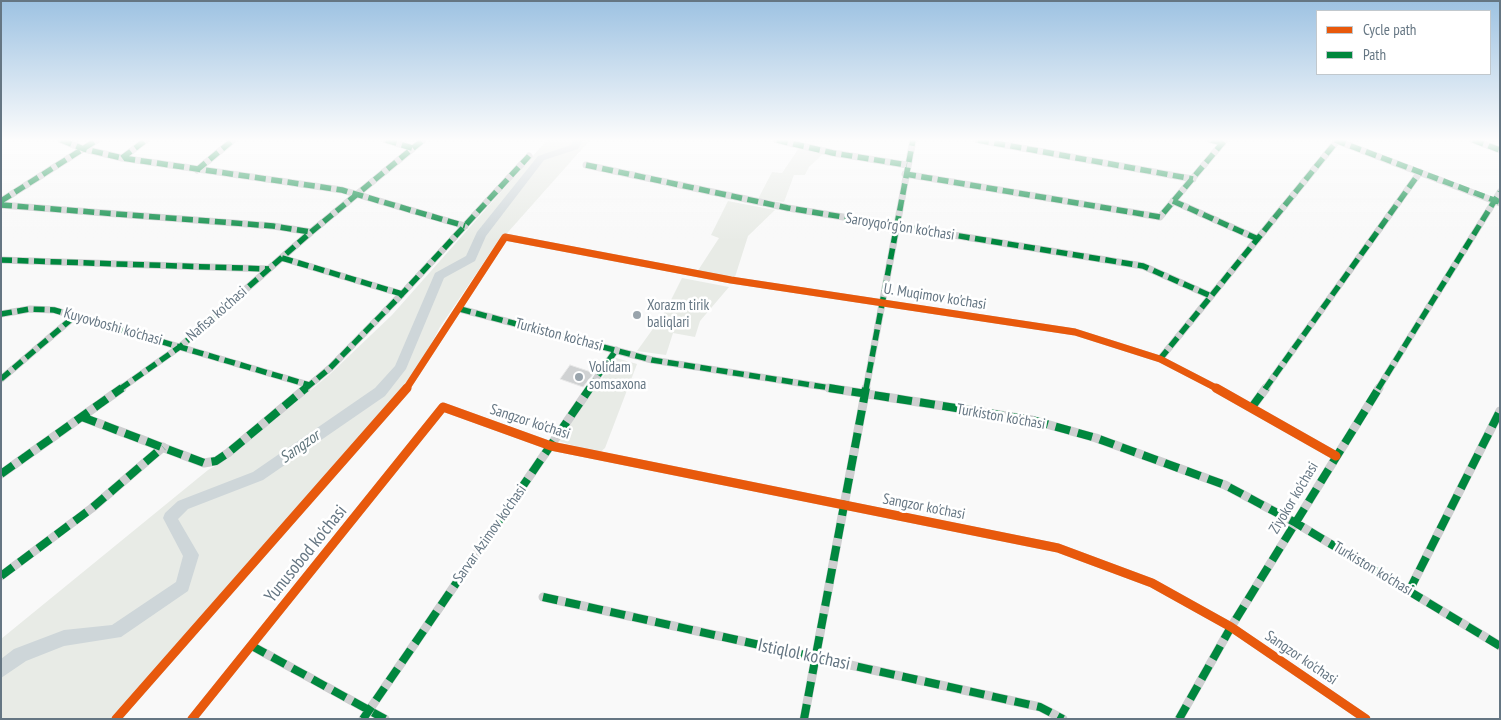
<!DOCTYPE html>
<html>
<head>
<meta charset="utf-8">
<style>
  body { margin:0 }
  #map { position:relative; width:1501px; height:720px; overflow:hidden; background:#f9f9f9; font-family:"PT Sans Narrow",sans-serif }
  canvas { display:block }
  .frame { position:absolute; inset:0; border:2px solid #657683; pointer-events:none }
  .legend { position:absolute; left:1316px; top:10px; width:175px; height:65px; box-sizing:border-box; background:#fff; border:1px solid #c1c8cd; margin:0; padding:6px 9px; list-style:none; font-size:15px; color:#657683 }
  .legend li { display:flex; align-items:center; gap:10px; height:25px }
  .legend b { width:25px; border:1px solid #c1c8cd }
</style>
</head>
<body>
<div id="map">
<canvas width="1501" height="720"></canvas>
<div class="frame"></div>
<ul class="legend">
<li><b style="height:6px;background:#e8590c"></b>Cycle path</li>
<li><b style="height:6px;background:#00873e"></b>Path</li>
</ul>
</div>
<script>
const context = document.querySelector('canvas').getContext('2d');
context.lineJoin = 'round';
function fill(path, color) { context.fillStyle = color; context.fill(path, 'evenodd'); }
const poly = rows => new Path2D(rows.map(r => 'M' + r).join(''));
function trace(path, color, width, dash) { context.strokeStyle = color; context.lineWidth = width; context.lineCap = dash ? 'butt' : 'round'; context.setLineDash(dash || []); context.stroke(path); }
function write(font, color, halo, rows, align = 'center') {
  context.font = font + ' "PT Sans Narrow",sans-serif'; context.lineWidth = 5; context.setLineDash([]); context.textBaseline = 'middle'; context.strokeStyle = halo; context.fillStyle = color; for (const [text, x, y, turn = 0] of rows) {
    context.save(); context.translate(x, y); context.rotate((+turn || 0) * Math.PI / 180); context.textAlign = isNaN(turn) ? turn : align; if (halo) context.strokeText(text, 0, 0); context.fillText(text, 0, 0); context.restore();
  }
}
const green = poly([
  [547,140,590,140,493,249,440,327,426,354,398,394,110,719,1,719,1,639,208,470,229,458,330,374,392,315],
  [799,148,823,154,809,167,805,175,794,175,784,202,758,199,772,172,782,173],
  [728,201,775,210,748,236,735,277,697,272,719,238,711,235],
  [682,278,729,287,700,321,695,337,673,333,666,355,637,351,665,312],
  [616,358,637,364,605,448,599,453,558,441]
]);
const river = poly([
  [573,140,583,140,578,149,544,160,486,236,475,261,444,278,406,369,385,396,263,480,188,509,178,519,199,555,188,591,121,637,64,646,26,661,1,678,1,659,14,649,64,630,112,625,176,582,183,556,163,518,165,513,178,501,253,472,375,388,395,366,435,273,466,256,477,232,538,156,571,145,573,140]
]);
const building = poly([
  [570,365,594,373,583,387,560,379,570,365]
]);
const minorFar1 = poly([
  [61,140,84,149,122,158,342,190,465,226],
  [386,140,412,148],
  [777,140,833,153,907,165],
  [978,140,1193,179],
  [1211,140,1223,143],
  [1335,140,1500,203],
  [1473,140,1500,150],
  [122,158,146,140],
  [586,165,788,208,1143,266,1211,296],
  [197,170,233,140],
  [905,174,1160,217,1225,140],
  [1,201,97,140],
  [1173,201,1258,239],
  [1,205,273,226,311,232],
  [282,258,402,294],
  [1,260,269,269],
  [460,309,652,360,837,389],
  [1,314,30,309,54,310,309,385],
  [1160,359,1337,141],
  [1,379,75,316],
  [120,389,181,346,311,232,423,140],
  [305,389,330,368,402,294,529,156],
  [406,389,505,237,731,280,1075,332,1160,359,1218,389],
  [589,389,616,350],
  [866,389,913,140],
  [1265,389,1420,172],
  [1378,389,1500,192]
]);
const minor = poly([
  [829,388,1032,420,1096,438,1225,485,1296,523,1500,646],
  [1216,388,1336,456],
  [1252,407,1266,388],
  [82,417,204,463,216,461,228,453,306,388],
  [1,474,122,388],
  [1,576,92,508,163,447],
  [1409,591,1500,411],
  [543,597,1040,707,1063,719],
  [252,646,385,719],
  [116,719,407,388],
  [192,719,443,407,551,446,1058,548,1152,583,1231,627,1366,719],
  [363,719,590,388],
  [804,719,866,388],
  [1179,719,1231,627,1379,388]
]);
const quietFar1 = poly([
  [61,140,84,149,122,158,342,190,465,226],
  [386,140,412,148],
  [777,140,833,153,907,165],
  [978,140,1193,179],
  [1211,140,1223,143],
  [1335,140,1499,202],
  [1473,140,1500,150],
  [122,158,146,140],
  [586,165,788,208,1143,266,1211,296],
  [197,170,233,140],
  [905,174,1160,217,1225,140],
  [1,201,97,140],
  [1173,201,1258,239],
  [1,205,273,226,311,232],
  [282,258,402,294],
  [1,260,269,269],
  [460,309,652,360,837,389],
  [1,314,30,309,54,310,309,385],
  [1160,359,1337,141],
  [1,379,75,316],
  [120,389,181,346,311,232,423,140],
  [305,389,330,368,402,294,529,156],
  [589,389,616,350],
  [866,389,913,140],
  [1265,389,1420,172],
  [1378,389,1500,192]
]);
const quiet = poly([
  [829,388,1032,420,1096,438,1225,485,1296,523,1500,646],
  [1252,407,1266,388],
  [82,417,204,463,216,461,228,453,306,388],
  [1,474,122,388],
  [1,576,92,508,163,447],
  [1409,591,1500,411],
  [543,597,1040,707,1063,719],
  [252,646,385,719],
  [363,719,590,388],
  [804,719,866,388],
  [1179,719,1231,627,1379,388]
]);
const cyclewayFar1 = poly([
  [406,389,505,237,731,280,1075,332,1160,359,1218,389]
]);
const cycleway = poly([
  [1216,388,1336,456],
  [116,719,407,388],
  [192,719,443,407,551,446,1058,548,1152,583,1231,627,1366,719]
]);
const markers = [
  [637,315,5,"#99a4ac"],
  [579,377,5,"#99a4ac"]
];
const streetNames = [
  ["Saroyqo'rg'on ko'chasi",900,227,9],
  ["U. Muqimov ko'chasi",935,297,9],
  ["Nafisa ko'chasi",217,314,-41],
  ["Kuyovboshi ko'chasi",113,327,16],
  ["Turkiston ko'chasi",559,335,15],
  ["Turkiston ko'chasi",1001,417,10],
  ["Sangzor ko'chasi",530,422,18],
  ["Ziyokor ko'chasi",1294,498,-59],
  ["Sangzor ko'chasi",924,507,11],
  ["Sarvar Azimov ko'chasi",490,534,-55],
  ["Turkiston ko'chasi",1373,569,31],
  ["Sangzor ko'chasi",1301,658,34]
];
const poiNames = [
  ["Xorazm tirik",647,306],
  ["baliqlari",647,323],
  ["Volidam",589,368],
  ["somsaxona",589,385]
];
const waterNames = [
  ["Sangzor",300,447,-35]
];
const nearStreetnames = [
  ["Yunusobod ko'chasi",306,554,-51],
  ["Istiqlol ko'chasi",804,655,12]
];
fill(green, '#e8ebe6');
fill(river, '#ced6d9');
fill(building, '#d0d2d3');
trace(building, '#e8e8e8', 1);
trace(minorFar1, '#cecfd0', 7);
trace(minor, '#cecfd0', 9);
trace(quietFar1, '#00873e', 5.5, [11, 5.5]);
trace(quiet, '#00873e', 8, [15, 8]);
trace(cyclewayFar1, '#e8590c', 7);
trace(cycleway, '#e8590c', 9);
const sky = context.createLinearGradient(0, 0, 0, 241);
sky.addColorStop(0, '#9dc2e2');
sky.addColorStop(0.58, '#fcfcfc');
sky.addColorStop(1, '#fcfcfc00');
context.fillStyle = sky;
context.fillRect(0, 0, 1501, 241);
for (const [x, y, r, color] of markers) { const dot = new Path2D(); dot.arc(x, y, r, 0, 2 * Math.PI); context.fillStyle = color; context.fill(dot); trace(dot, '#fff', 2); }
write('15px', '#657683', '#fff', streetNames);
write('15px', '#657683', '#fff', poiNames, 'left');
write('italic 16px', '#60757c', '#fff', waterNames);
write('18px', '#657683', '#fff', nearStreetnames);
</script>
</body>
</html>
